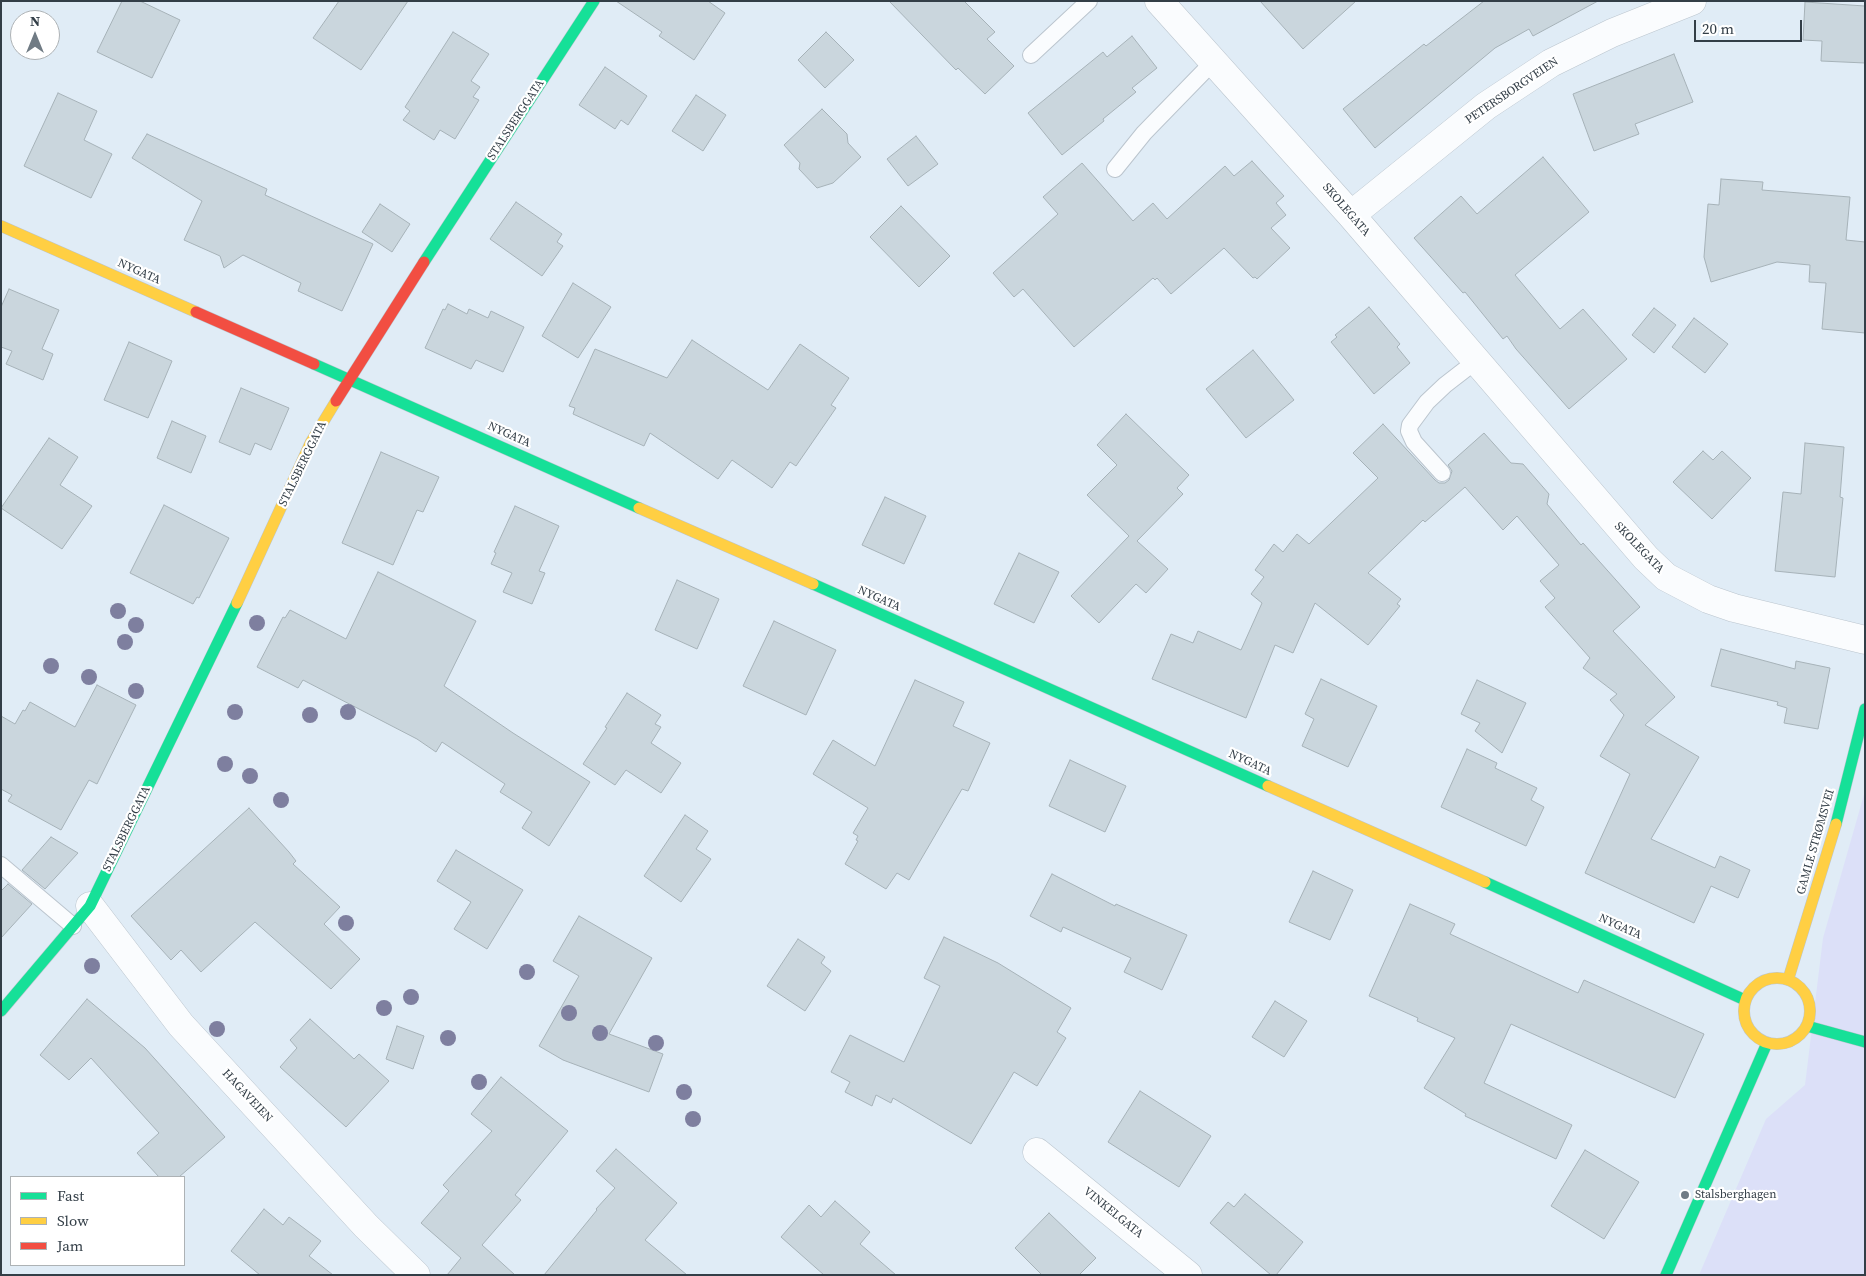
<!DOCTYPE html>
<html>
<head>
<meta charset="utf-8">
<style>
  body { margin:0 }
  #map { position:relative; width:1866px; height:1276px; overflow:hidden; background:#e0ecf6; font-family:"Source Serif 4",serif }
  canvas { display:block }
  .frame { position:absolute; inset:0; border:2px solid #333e47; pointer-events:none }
  .legend { position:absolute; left:10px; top:1176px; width:175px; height:90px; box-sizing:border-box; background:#fff; border:1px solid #adb2b5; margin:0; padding:6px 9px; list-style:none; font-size:15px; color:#333e47 }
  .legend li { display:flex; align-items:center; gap:10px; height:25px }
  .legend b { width:25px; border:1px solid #adb2b5 }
  .north { position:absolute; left:10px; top:10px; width:50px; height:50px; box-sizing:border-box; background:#fff; border:1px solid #adb2b5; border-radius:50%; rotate:0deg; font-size:14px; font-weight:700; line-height:20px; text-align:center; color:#333e47 }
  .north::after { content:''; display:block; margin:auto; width:18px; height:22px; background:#707b84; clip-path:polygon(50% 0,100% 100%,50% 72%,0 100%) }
  .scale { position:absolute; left:1694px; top:20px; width:108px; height:22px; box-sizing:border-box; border:2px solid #333e47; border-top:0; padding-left:6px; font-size:15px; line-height:18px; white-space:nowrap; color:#333e47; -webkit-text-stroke:4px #fff; paint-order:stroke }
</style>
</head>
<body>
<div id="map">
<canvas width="1866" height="1276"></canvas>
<div class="frame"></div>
<ul class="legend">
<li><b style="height:6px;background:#16e098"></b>Fast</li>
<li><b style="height:6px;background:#ffcf43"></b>Slow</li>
<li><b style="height:6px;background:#f24e42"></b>Jam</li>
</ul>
<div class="north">N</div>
<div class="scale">20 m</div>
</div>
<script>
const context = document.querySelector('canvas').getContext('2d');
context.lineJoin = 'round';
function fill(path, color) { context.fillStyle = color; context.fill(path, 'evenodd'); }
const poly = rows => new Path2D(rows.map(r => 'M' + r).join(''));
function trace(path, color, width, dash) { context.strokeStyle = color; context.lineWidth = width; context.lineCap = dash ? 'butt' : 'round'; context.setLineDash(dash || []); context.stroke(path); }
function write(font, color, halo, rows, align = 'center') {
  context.font = font + ' "Source Serif 4",serif'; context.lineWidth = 4.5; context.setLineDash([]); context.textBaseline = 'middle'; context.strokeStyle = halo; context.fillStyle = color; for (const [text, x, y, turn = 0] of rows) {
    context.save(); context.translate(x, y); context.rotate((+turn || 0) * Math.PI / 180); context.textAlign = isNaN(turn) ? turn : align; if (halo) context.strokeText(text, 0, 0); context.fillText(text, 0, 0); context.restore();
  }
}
const green = poly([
  [1865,791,1865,1275,1699,1275,1766,1119,1805,1085,1823,938]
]);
const building = poly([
  [122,1,140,1,180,20,152,78,97,52,122,1],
  [339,1,408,1,361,70,313,38,339,1],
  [616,1,708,1,725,13,694,60,659,36,662,32,616,1],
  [889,1,964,1,995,32,987,39,1014,66,985,94,958,68,956,70,889,1],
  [1260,1,1356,1,1303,49,1260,1],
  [1484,1,1598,1,1533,36,1529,29,1495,48,1375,148,1343,109,1424,44,1426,46,1484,1],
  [1805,2,1865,6,1865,63,1821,61,1822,41,1803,40,1805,2],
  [453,32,489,54,471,81,480,87,473,97,479,100,455,139,440,130,434,140,403,120,410,111,405,107,453,32],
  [826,32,854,60,825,88,798,60,826,32],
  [1132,36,1157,68,1132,88,1136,92,1103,119,1104,121,1062,155,1028,113,1103,52,1107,57,1132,36],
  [1674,54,1693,102,1635,124,1639,134,1594,151,1573,94,1674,54],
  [605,67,647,96,628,125,621,120,615,129,579,105,605,67],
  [58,93,97,111,84,140,112,154,91,198,24,166,58,93],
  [696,95,726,115,703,151,672,131,696,95],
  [822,109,847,134,848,143,861,157,833,183,817,188,799,169,800,163,784,145,822,109],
  [147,134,267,189,265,195,373,244,342,311,298,291,301,283,243,255,224,268,220,256,184,240,202,201,132,158,147,134],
  [916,136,938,164,908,186,887,159,916,136],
  [1543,157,1589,212,1515,275,1560,329,1583,309,1627,359,1569,409,1516,349,1507,336,1503,339,1465,292,1463,293,1414,238,1461,196,1477,214,1543,157],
  [1252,161,1284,196,1276,203,1286,215,1271,228,1290,248,1257,279,1255,277,1253,278,1224,248,1171,294,1157,278,1155,280,1153,278,1074,347,1023,289,1014,297,993,273,1058,214,1043,197,1082,163,1133,221,1153,203,1167,219,1225,166,1234,176,1252,161],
  [1721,179,1763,182,1762,190,1850,197,1846,240,1865,242,1865,333,1822,329,1826,283,1809,282,1810,265,1777,262,1711,282,1704,257,1708,204,1719,205,1721,179],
  [516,202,562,234,557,242,563,246,542,276,490,239,516,202],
  [380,204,410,224,392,252,362,232,380,204],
  [901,206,950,256,919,287,870,237,901,206],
  [573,283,611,307,578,358,542,336,573,283],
  [9,289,59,310,42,349,53,354,43,380,6,364,12,351,1,347,1,307,9,289],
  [448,304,467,314,469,309,488,318,491,311,524,327,503,372,476,360,471,369,425,348,443,309,445,310,448,304],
  [1369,307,1400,344,1397,347,1410,363,1374,394,1331,342,1337,337,1335,335,1369,307],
  [1654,308,1676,325,1654,353,1632,335,1654,308],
  [1694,318,1728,344,1705,373,1672,347,1694,318],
  [692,340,768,390,800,344,849,378,831,405,836,408,796,466,790,462,772,488,732,460,718,479,650,433,644,446,573,414,575,408,569,406,595,349,667,378,692,340],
  [129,342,172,361,148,418,104,400,129,342],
  [1253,350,1294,400,1246,438,1206,389,1253,350],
  [241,388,289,408,271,450,255,443,250,455,219,442,241,388],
  [1126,414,1189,475,1177,488,1183,494,1137,541,1168,569,1146,593,1136,584,1099,623,1071,596,1129,536,1087,495,1117,465,1097,445,1126,414],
  [172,421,206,436,191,473,157,458,172,421],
  [1383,424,1435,480,1439,483,1445,483,1449,480,1452,471,1448,465,1484,433,1511,463,1523,464,1549,494,1547,504,1581,545,1583,543,1640,607,1613,631,1675,697,1645,725,1699,757,1651,839,1715,868,1720,856,1750,870,1738,898,1711,886,1694,923,1585,873,1630,774,1600,756,1624,715,1610,700,1617,694,1583,668,1590,658,1545,607,1555,598,1540,581,1559,565,1517,516,1503,530,1465,487,1425,522,1423,520,1368,573,1401,599,1397,604,1400,606,1368,645,1315,603,1293,653,1275,645,1246,718,1152,679,1171,634,1193,643,1198,631,1241,650,1262,603,1251,594,1264,577,1255,570,1274,544,1283,552,1297,534,1309,544,1378,478,1353,453,1383,424],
  [49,438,78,457,60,485,92,506,62,549,1,508,49,438],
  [1805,443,1844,447,1840,497,1843,498,1835,577,1775,571,1783,492,1801,494,1805,443],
  [1703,451,1713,460,1722,451,1751,478,1712,519,1673,482,1703,451],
  [381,452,439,477,423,512,417,510,393,565,342,543,381,452],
  [885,497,926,516,904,564,862,545,885,497],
  [164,505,229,538,199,598,197,597,193,604,130,573,164,505],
  [515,506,559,526,539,571,545,573,532,604,503,592,512,573,491,564,496,553,494,552,515,506],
  [1019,553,1059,572,1034,623,994,604,1019,553],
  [378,572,476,621,444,686,513,733,590,782,549,846,522,828,532,812,500,792,505,784,442,742,436,752,417,739,303,680,298,688,257,667,283,617,285,618,290,610,346,639,378,572],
  [677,580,719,599,697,649,655,630,677,580],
  [774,621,836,650,806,715,743,686,774,621],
  [1721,649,1795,669,1796,661,1830,668,1818,729,1784,723,1787,708,1777,705,1778,702,1711,686,1721,649],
  [1321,679,1377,706,1348,767,1302,746,1314,719,1305,714,1321,679],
  [915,680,964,702,953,726,990,743,968,791,962,789,909,880,897,873,886,889,845,864,858,841,856,840,858,836,853,833,868,808,813,774,833,740,875,766,915,680],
  [1477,680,1526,703,1502,753,1475,731,1480,723,1461,714,1477,680],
  [97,685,136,705,97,784,89,780,61,830,8,801,12,795,1,789,1,716,15,724,23,710,25,711,30,702,75,727,97,685],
  [627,693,661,715,655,724,661,727,651,743,681,763,661,793,626,770,615,785,583,764,607,728,605,727,627,693],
  [1467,749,1497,763,1495,768,1537,788,1531,800,1544,807,1526,846,1441,807,1467,749],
  [1070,760,1126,786,1105,832,1049,806,1070,760],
  [249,808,289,852,296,861,293,864,340,907,324,924,360,959,331,989,255,922,201,972,181,950,171,960,131,916,249,808],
  [685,815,708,831,696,849,711,859,681,902,644,876,685,815],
  [51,837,78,853,45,889,22,870,51,837],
  [456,850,523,890,487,949,454,929,471,902,437,881,456,850],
  [1313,871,1353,890,1330,940,1289,922,1313,871],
  [1052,874,1115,906,1116,904,1187,935,1162,990,1124,972,1131,958,1063,927,1061,932,1030,916,1052,874],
  [8,884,32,904,1,938,1,891,8,884],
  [1410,904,1455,924,1450,934,1578,993,1584,980,1704,1034,1675,1098,1511,1024,1484,1083,1572,1125,1556,1159,1465,1116,1466,1114,1424,1088,1455,1038,1417,1021,1418,1018,1369,996,1410,904],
  [579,916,652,958,609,1034,663,1054,649,1092,563,1060,539,1046,579,976,553,961,579,916],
  [944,937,998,963,1071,1008,1057,1032,1066,1038,1037,1086,1014,1072,971,1144,893,1098,891,1103,876,1095,872,1106,845,1092,850,1082,831,1072,850,1035,904,1062,940,986,924,978,944,937],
  [798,939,825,957,821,963,831,971,805,1011,767,986,798,939],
  [87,999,145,1048,225,1137,179,1177,159,1177,137,1153,159,1133,91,1058,69,1080,40,1055,87,999],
  [1275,1001,1307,1021,1284,1057,1252,1037,1275,1001],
  [310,1019,354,1059,359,1054,389,1081,346,1127,280,1067,297,1048,290,1040,310,1019],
  [397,1026,424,1036,413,1069,386,1059,397,1026],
  [501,1077,568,1131,515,1195,521,1200,482,1245,515,1275,447,1275,461,1258,421,1223,449,1191,443,1185,492,1131,471,1114,501,1077],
  [1140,1091,1211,1136,1179,1187,1108,1142,1140,1091],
  [616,1149,677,1203,645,1240,687,1275,544,1275,597,1210,596,1209,615,1188,596,1171,616,1149],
  [1585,1150,1639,1182,1604,1239,1551,1206,1585,1150],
  [1245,1194,1303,1242,1276,1275,1271,1275,1210,1223,1228,1202,1234,1207,1245,1194],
  [835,1201,870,1232,860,1244,896,1275,824,1275,781,1237,809,1205,821,1217,835,1201],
  [264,1209,283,1225,289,1217,321,1241,309,1256,333,1275,260,1275,231,1251,264,1209],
  [1049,1213,1096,1258,1079,1275,1042,1275,1015,1248,1049,1213]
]);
const lane = poly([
  [1031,55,1089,1],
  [1115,169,1144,133,1214,61],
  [1442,473,1414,442,1409,431,1410,425,1427,402,1445,385,1476,361],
  [1,865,73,926]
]);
const street = poly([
  [1159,1,1351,215,1646,558,1666,577,1708,599,1734,608,1865,640],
  [1351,215,1486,106,1551,63,1612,33,1692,1],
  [90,906,181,1025,366,1226,416,1275],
  [1037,1152,1188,1275]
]);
const fast = poly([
  [424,262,594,1],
  [314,364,639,508],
  [813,584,1268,786],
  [1836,824,1865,709],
  [1485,882,1745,1000],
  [1,1011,90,906,237,603],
  [1807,1026,1865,1042],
  [1666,1275,1767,1043]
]);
const slow = poly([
  [1,226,196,312],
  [639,508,813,584],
  [237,603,311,442,336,401],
  [1268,786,1485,882],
  '1744 1011a33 33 0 1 1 66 0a33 33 0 1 1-66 0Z',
  [1788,980,1836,824]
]);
const jam = poly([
  [196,312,314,364],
  [336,401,424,262]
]);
const trees = [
  [118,611],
  [257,623],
  [136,625],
  [125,642],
  [51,666],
  [89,677],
  [136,691],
  [235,712],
  [348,712],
  [310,715],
  [225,764],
  [250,776],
  [281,800],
  [346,923],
  [92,966],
  [527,972],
  [411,997],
  [384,1008],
  [569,1013],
  [217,1029],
  [600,1033],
  [448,1038],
  [656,1043],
  [479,1082],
  [684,1092],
  [693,1119]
];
const markers = [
  [1685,1195,5,"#707b84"]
];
const streetNames = [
  ["PETERSBORGVEIEN",1512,91,-34],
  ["STALSBERGGATA",516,120,-57],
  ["SKOLEGATA",1346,210,49],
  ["NYGATA",139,272,24],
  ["NYGATA",509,435,24],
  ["STALSBERGGATA",303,464,-64],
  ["SKOLEGATA",1639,548,46],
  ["NYGATA",879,599,24],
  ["NYGATA",1250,763,25],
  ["STALSBERGGATA",127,829,-64],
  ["GAMLE STRØMSVEI",1816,842,-74],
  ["NYGATA",1620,927,24],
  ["HAGAVEIEN",247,1096,47],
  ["VINKELGATA",1113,1213,39]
];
const poiNames = [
  ["Stalsberghagen",1695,1195]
];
fill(green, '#dce0f8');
fill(building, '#cad6dd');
trace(building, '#a6b2b8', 1);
trace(lane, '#bbc5ce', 18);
trace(street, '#bbc5ce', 29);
trace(fast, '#bbc5ce', 12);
trace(slow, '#bbc5ce', 12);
trace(jam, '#bbc5ce', 12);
trace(lane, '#fafcfe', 16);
trace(street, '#fafcfe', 28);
trace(fast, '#16e098', 11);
trace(slow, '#ffcf43', 11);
trace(jam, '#f24e42', 11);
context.fillStyle = '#7e7f9f';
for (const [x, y] of trees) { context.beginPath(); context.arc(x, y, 8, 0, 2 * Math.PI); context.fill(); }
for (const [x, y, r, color] of markers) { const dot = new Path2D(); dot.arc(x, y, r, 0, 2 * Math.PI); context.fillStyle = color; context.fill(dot); trace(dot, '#fff', 2); }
write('12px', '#333e47', '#fff', streetNames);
write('12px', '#333e47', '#fff', poiNames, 'left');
</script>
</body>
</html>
